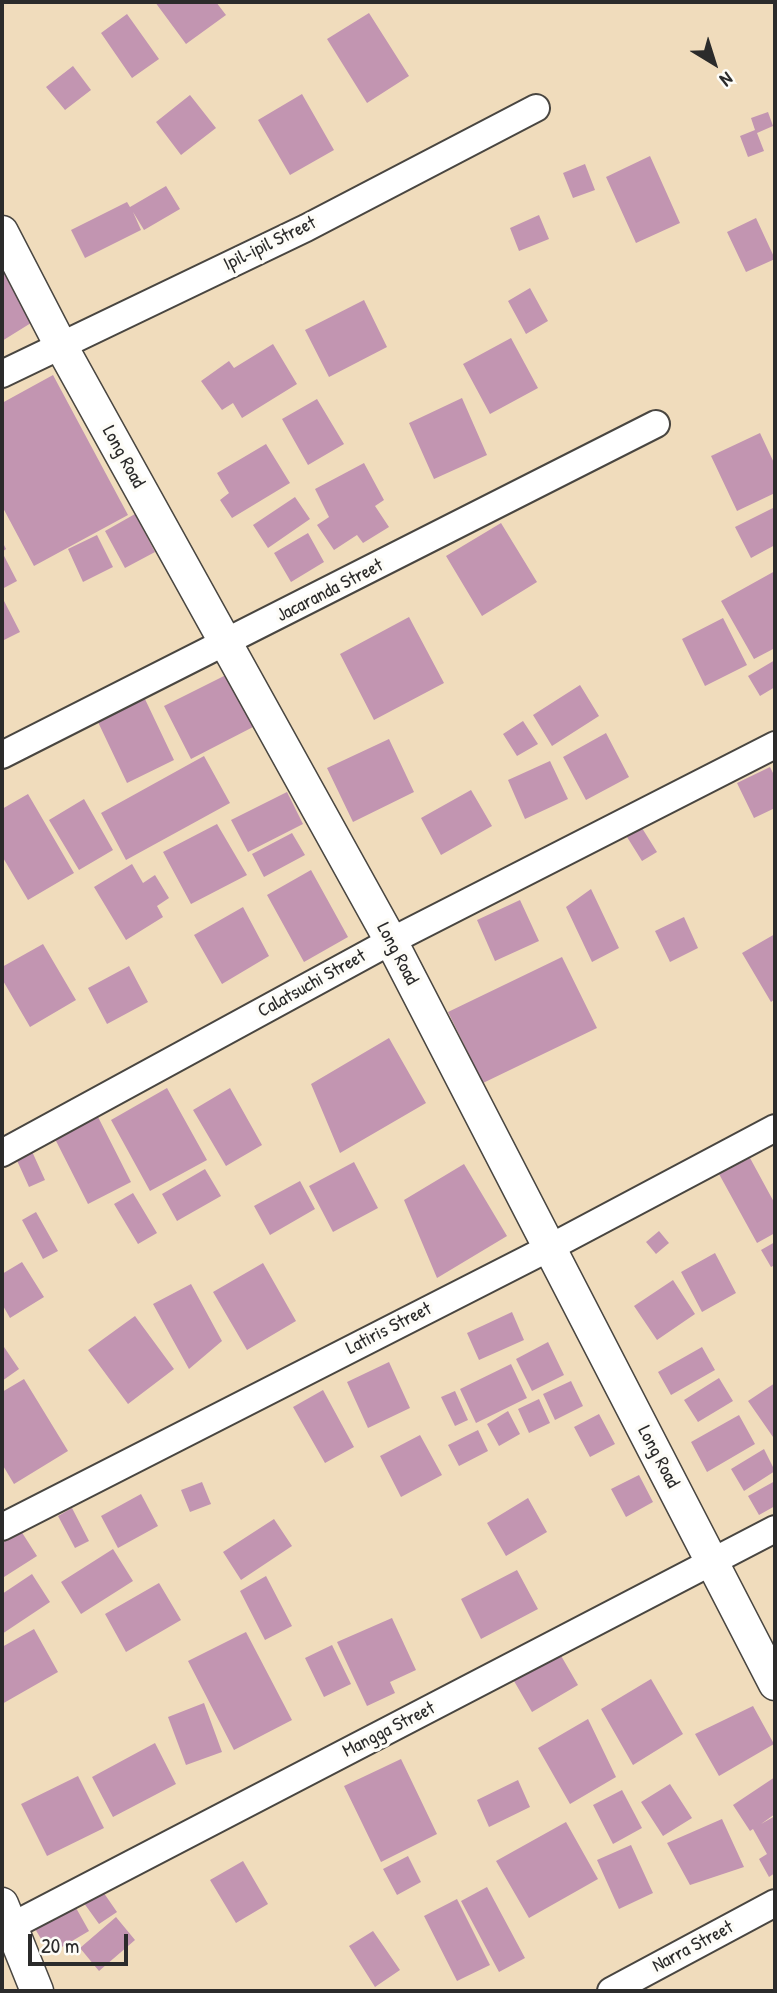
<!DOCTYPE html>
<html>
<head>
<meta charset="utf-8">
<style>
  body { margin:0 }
  #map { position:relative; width:777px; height:1993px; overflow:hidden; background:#f0dcbc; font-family:"Patrick Hand",sans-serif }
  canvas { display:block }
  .frame { position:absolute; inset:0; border:4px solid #2b2b2b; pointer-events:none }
  .north { position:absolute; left:679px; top:28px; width:70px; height:70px; -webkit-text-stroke:5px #fdfcf7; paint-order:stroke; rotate:142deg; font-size:19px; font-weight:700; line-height:28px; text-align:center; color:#2b2b2b }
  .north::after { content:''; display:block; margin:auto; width:24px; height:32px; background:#2b2b2b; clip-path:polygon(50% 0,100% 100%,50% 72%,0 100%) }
  .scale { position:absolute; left:28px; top:1934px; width:100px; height:32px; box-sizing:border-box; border:4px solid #2b2b2b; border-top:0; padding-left:9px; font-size:21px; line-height:24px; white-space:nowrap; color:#2b2b2b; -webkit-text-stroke:5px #fdfcf7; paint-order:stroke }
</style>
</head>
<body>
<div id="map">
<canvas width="777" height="1993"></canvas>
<div class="frame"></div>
<div class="north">N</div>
<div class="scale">20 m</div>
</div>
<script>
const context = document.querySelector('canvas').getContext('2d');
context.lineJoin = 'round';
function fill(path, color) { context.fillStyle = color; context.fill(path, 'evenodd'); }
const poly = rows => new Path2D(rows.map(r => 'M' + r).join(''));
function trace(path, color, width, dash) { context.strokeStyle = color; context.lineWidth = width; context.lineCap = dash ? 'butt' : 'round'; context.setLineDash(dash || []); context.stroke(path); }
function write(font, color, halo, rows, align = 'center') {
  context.font = font + ' "Patrick Hand",sans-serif'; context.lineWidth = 7; context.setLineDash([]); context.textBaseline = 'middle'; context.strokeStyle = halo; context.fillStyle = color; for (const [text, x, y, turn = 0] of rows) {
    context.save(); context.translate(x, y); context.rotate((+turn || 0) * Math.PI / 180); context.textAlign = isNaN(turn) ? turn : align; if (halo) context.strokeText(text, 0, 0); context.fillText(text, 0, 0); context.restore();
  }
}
const building = poly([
  [155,2,216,2,226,15,186,44],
  [369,13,409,76,367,103,327,39],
  [127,14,159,59,132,78,101,33],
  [73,66,91,90,65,110,46,87],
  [302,94,334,150,290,175,258,120],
  [190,95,216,128,181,155,156,122],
  [768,112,773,126,757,133,764,151,748,157,740,136,755,130,751,118],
  [650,156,680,223,636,243,606,177],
  [585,164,595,190,573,198,563,173],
  [166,186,180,209,144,230,133,212,141,230,85,258,71,230,127,202,130,207],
  [539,215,549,239,519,251,510,228],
  [756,218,775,259,746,272,727,232],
  [2,259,39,318,2,341],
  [530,288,548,321,526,334,508,301],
  [364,300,387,347,329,377,305,330],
  [511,338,538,388,490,414,463,364],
  [273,344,297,384,242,418,233,403,222,410,201,381,229,361,234,368],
  [53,375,128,515,34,566,2,506,2,403],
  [462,398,487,455,434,479,409,423],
  [317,399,344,444,308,465,282,419],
  [760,433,775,465,775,493,737,511,711,456],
  [266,444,290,483,232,518,220,500,229,493,217,473],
  [364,463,384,500,375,506,389,527,363,543,357,535,334,550,317,525,329,517,315,489],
  [295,497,310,519,268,548,253,525],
  [775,507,775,545,751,558,735,527],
  [135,514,155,552,125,568,105,531],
  [501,523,537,582,482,616,446,556],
  [308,533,324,562,291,582,274,553],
  [97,535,113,567,83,582,68,549],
  [2,541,6,549,2,552,17,581,2,589],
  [775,571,775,648,754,659,721,601],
  [2,597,20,632,2,641],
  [409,617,444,683,374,720,340,654],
  [723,618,747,665,705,686,682,639],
  [775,660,775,687,760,696,748,676],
  [226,675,253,727,191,759,164,706],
  [580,685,599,716,552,746,533,715],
  [144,697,174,760,127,783,97,720],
  [523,721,538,744,517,756,503,734],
  [606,733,629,777,586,800,563,757],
  [389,739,414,792,353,822,327,768],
  [204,756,230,803,126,860,101,813],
  [550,761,568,799,525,819,508,780],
  [770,767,775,777,775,808,754,818,737,783],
  [471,790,492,826,441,855,421,818],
  [287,792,303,824,248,852,231,820],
  [28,794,74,873,28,900,2,856,2,809],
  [84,799,113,850,79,870,49,820],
  [217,824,247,875,191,904,163,852],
  [642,828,657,852,642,861,627,837],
  [292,833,305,855,264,877,252,854],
  [132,864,143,883,155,875,169,898,157,906,163,917,126,940,94,887],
  [311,870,348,937,304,962,267,895],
  [591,889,619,948,592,962,566,907],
  [520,900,539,941,495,961,477,920],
  [243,907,269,956,222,984,194,935],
  [684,917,698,948,670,962,655,931],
  [775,934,775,999,771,1002,742,953],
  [43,944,76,1000,30,1027,2,979,2,967],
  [562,957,597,1028,483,1083,448,1012],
  [129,966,148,1002,107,1024,88,988],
  [389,1038,426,1103,340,1153,311,1084],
  [167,1088,207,1160,150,1191,111,1120],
  [230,1088,262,1145,226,1166,193,1110],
  [96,1113,131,1182,88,1204,53,1135],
  [30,1147,45,1180,29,1187,14,1154],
  [750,1158,775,1204,775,1233,757,1243,719,1174],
  [354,1162,378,1208,333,1232,309,1186],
  [464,1164,507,1236,437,1278,404,1200],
  [205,1169,221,1196,177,1221,162,1194],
  [300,1181,315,1209,270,1235,254,1206],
  [133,1193,157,1233,138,1244,114,1204],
  [36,1212,58,1251,43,1259,22,1220],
  [659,1231,669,1243,656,1254,646,1242],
  [775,1242,775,1265,771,1267,761,1250],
  [715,1253,736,1293,702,1312,681,1272],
  [22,1262,44,1297,10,1318,2,1304,2,1274],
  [263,1263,296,1321,247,1350,213,1292],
  [673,1280,695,1314,657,1340,634,1306],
  [191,1284,222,1341,189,1369,153,1304],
  [512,1312,524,1340,479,1360,467,1333],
  [135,1316,174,1369,128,1404,88,1350],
  [548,1342,564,1375,532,1391,516,1359],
  [2,1344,19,1369,2,1381],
  [702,1347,715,1370,671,1395,658,1372],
  [389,1362,410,1408,368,1428,347,1382],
  [511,1364,527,1398,476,1423,460,1389],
  [719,1378,733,1401,698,1422,684,1400],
  [24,1379,68,1451,14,1484,2,1464,2,1392],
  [571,1381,583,1406,555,1420,543,1394],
  [775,1383,775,1435,773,1437,748,1401],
  [323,1390,354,1447,325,1463,293,1407],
  [455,1391,468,1420,455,1426,441,1397],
  [539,1399,550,1423,529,1433,518,1409],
  [508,1411,520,1434,499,1446,487,1424],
  [599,1414,615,1444,590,1457,574,1427],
  [739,1415,755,1444,707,1472,691,1442],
  [478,1430,488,1451,459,1466,448,1445],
  [420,1435,442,1475,401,1497,380,1456],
  [764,1449,775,1471,744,1491,731,1469],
  [639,1475,653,1502,626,1517,611,1489],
  [775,1481,775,1506,759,1515,748,1496],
  [202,1482,211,1504,190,1512,181,1490],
  [141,1494,158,1526,118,1548,101,1516],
  [528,1498,547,1532,506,1556,487,1523],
  [72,1508,89,1541,75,1548,58,1516],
  [274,1519,292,1546,241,1580,223,1552],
  [21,1531,37,1556,4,1577,2,1574,2,1543],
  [113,1549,133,1581,81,1614,61,1582],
  [517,1570,538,1609,481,1639,461,1599],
  [32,1574,50,1602,2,1634,2,1594],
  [266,1576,292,1626,265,1640,240,1591],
  [159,1583,181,1620,126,1652,105,1614],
  [392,1618,416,1670,390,1682,395,1693,367,1706,337,1642],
  [34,1629,58,1672,2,1704,2,1647],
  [246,1632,292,1720,234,1750,188,1661],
  [332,1645,351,1684,324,1697,305,1658],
  [560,1654,578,1685,532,1712,514,1681],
  [651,1679,683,1734,633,1765,601,1709],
  [204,1703,222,1752,186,1765,168,1717],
  [753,1706,774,1744,719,1776,695,1734],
  [588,1719,616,1777,570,1804,538,1748],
  [155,1743,176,1784,113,1817,92,1777],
  [401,1759,437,1834,381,1862,344,1786],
  [78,1776,104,1828,47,1856,21,1804],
  [775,1777,775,1814,761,1824,775,1816,775,1873,769,1877,759,1859,767,1854,753,1829,750,1831,733,1805],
  [518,1780,530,1807,489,1827,477,1800],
  [670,1784,692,1818,663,1836,641,1802],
  [622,1790,642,1828,613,1844,593,1805],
  [722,1819,744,1867,690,1885,667,1843],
  [566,1822,598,1879,529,1918,496,1861],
  [631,1845,653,1893,619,1909,597,1860],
  [408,1856,421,1882,397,1895,383,1869],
  [243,1861,268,1904,236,1923,210,1880],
  [99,1886,117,1912,99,1924,81,1899],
  [487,1887,525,1958,499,1972,461,1901],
  [71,1899,89,1931,50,1954,31,1922],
  [457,1899,490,1965,457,1981,424,1916],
  [116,1917,135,1940,99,1971,80,1948],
  [373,1931,400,1970,375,1987,349,1946]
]);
const minor = poly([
  [2,374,306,228,536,108],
  [2,755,656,424],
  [2,1153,391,941,775,745],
  [2,1527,549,1248,775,1128],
  [2,1931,775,1529],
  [611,1991,775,1903]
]);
const tertiary = poly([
  [2,232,60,344,391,941,775,1684],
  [2,1904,37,1991]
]);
const streetNames = [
  ["Ipil-ipil Street",270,244,-26],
  ["Long Road",123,457,61],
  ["Jacaranda Street",330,591,-27],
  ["Long Road",397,954,62],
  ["Calatsuchi Street",312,984,-29],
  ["Latiris Street",389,1329,-27],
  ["Long Road",658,1457,62],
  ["Mangga Street",389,1730,-27],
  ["Narra Street",693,1947,-28]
];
fill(building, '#c295b1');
trace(minor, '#494641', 30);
trace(tertiary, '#494641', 35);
trace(minor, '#fff', 26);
trace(tertiary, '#fff', 32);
write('19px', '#2b2b2b', '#fdfcf7', streetNames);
</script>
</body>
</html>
